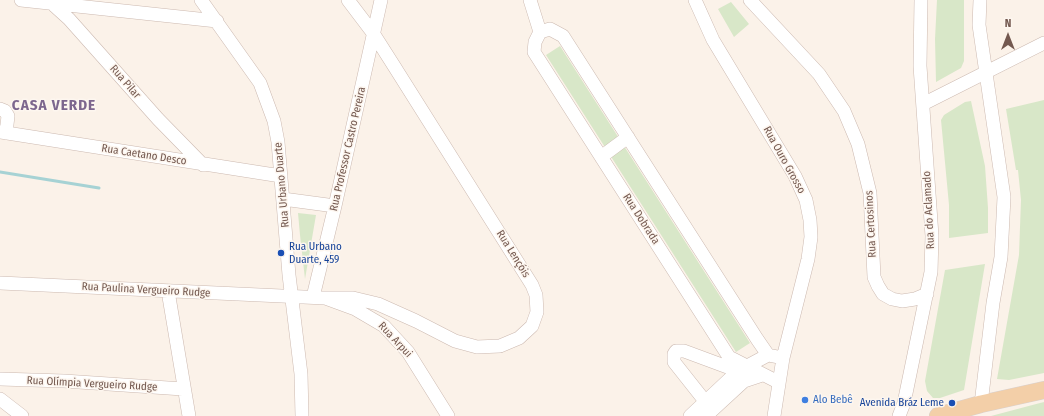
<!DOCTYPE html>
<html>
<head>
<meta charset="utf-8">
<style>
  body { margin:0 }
  #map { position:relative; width:1044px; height:416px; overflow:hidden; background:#fbf2e9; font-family:"Fira Sans Condensed",sans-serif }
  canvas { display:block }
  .north { position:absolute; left:988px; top:16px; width:40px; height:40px; -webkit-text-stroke:3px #fdf6ef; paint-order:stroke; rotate:0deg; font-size:11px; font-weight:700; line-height:16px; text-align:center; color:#73584f }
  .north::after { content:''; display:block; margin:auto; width:14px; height:18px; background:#73584f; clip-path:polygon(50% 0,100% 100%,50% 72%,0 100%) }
</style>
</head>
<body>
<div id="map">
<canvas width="1044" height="416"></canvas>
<div class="north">N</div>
</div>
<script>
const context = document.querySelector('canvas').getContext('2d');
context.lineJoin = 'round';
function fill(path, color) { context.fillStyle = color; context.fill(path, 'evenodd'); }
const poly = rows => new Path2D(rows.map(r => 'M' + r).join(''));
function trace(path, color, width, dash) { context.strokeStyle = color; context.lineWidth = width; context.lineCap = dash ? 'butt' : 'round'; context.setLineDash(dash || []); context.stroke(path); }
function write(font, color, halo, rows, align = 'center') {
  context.font = font + ' "Fira Sans Condensed",sans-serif'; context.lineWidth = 3; context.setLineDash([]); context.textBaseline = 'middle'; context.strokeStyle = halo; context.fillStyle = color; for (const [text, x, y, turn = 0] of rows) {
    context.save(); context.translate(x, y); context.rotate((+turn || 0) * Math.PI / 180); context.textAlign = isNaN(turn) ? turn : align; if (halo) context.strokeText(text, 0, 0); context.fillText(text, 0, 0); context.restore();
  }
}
const green = poly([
  [937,0,964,0,964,61,961,68,936,82,935,39],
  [731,2,749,24,734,37,718,9],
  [560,46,750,343,736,352,546,55],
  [1044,100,1044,373,1009,380,997,379,1019,255,1020,227,1021,200,1018,170,1016,170,1006,109],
  [971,101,985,166,988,208,988,233,949,238,949,205,941,120,944,115,965,102],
  [298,213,316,215,305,279,300,235],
  [985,264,964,390,940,398,933,398,927,391,925,381,945,270],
  [1044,402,1044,416,991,416,1040,403]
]);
const stream = poly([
  [0,172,99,188]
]);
const minor = poly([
  [21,0,217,21],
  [48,0,69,19,158,119,203,165],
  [201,0,260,83,274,121,278,142,289,275,301,374,302,416],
  [530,0,540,32],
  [695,0,713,40,795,176,806,200,810,220,811,237,808,259,783,358,774,416],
  [750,0,819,74,844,111,858,144,870,193,874,277,878,286,883,294,892,299,902,301,915,299,927,294],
  [980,0,979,25,1004,197,1001,257,993,303,981,404],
  [923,104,1044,43],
  [0,109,5,111,8,116,6,133],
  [0,132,281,176],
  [601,157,628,137],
  [283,199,335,206],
  [0,283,325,298,355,309,384,326,408,352,448,416],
  [168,291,189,416],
  [313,297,335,206,381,0],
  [325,298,353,298,378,304,416,321,455,341,477,347,500,346,519,338,532,326,537,312,536,295,532,285,394,66,373,33,348,0],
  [0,379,64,381,183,389],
  [778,382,729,357,534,52,535,42,540,32,550,29,563,36,757,339,768,355,783,358],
  [0,399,22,416],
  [712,410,674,362,674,354,676,351,684,351,738,371],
  [690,416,738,371,768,355],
  [706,416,744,381,762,375],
  [899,416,904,403,931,272,932,236,920,66,921,0]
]);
const major = poly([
  [938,416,981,404,1044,390]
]);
const markers = [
  [281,253,4,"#1a4fb4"],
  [805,400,4,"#3f7fe0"],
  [952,403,4,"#1a4fb4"]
];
const streetNames = [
  ["Rua Pilar",125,82,49],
  ["Rua Professor Castro Pereira",348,149,-77],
  ["Rua Caetano Desco",144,155,9],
  ["Rua Ouro Grosso",784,160,61],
  ["Rua Urbano Duarte",282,185,-95],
  ["Rua do Aclamado",929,210,-93],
  ["Rua Dobrada",641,219,57],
  ["Rua Certosinos",871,224,-93],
  ["Rua Lençóis",513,254,58],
  ["Rua Paulina Vergueiro Rudge",146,290,3],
  ["Rua Arpui",395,340,47],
  ["Rua Olímpia Vergueiro Rudge",92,384,3]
];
const transitNames = [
  ["Rua Urbano",289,247],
  ["Duarte, 459",289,260],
  ["Avenida Bráz Leme",944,403,"right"]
];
const shopNames = [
  ["Alo Bebê",813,400]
];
const districtNames = [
  ["CASA VERDE",54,106]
];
fill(green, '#d8e7c8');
trace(stream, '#a6d2d4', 3);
trace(minor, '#ccb9b0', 14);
trace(major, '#d8d0ce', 18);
trace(minor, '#fff', 13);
trace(major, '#f3cfa8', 17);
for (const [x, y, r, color] of markers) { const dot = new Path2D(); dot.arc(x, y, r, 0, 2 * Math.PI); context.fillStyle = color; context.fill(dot); trace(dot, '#fdf6ef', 1.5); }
write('11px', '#73584f', '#fdf6ef', streetNames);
write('11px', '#164399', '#fdf6ef', transitNames, 'left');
write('11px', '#366cbe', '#fdf6ef', shopNames, 'left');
context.letterSpacing = '1px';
write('bold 15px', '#7d668e', '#fdf6ef', districtNames);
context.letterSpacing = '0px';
</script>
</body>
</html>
